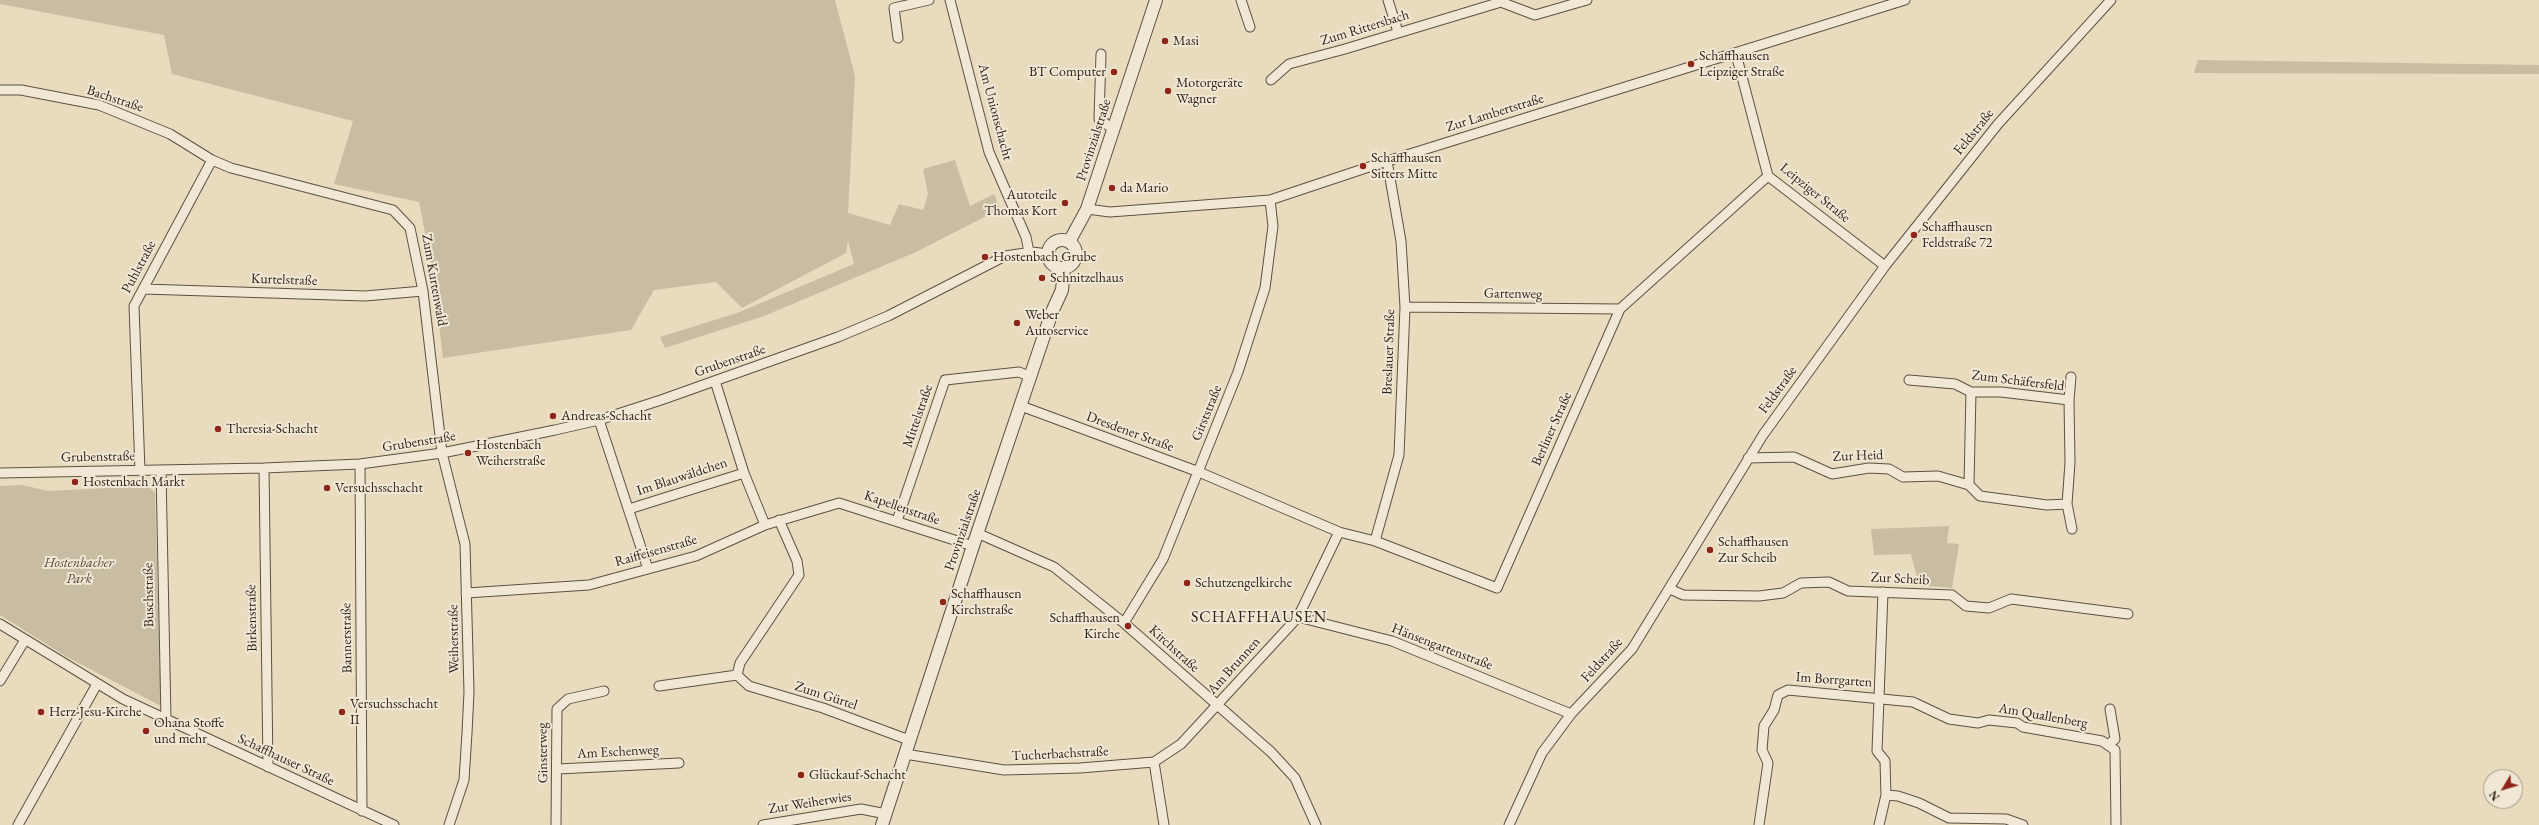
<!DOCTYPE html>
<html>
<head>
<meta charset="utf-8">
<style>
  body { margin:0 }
  #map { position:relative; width:2539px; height:825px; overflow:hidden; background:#e8dbbe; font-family:"EB Garamond",serif }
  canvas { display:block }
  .north { position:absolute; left:2483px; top:769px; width:40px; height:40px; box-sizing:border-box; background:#f0e8d5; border:1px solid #a2998a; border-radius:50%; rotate:232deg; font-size:11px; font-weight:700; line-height:16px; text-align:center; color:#2e231a }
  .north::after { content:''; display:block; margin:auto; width:14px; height:18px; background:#8f2418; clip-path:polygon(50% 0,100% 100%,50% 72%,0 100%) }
</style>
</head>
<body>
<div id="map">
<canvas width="2539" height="825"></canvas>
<div class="north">N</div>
</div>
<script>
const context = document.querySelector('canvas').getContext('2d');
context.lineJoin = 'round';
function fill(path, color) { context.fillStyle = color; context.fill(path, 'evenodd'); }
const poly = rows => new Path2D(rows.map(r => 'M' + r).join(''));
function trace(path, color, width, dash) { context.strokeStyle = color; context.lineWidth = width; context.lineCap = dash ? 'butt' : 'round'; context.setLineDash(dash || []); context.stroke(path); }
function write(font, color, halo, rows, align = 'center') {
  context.font = font + ' "EB Garamond",serif'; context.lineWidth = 4; context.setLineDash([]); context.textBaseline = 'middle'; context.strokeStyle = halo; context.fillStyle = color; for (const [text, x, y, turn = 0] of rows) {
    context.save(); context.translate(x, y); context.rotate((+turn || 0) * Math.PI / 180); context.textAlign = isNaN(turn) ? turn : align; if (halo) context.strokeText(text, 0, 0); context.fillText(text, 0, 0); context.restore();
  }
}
const green = poly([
  [0,0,835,0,855,76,848,213,890,225,899,204,923,210,928,194,923,169,955,160,970,206,994,194,1000,209,916,252,764,316,665,348,660,337,737,313,854,264,848,241,846,253,742,308,716,282,654,290,631,330,443,358,433,274,419,202,334,184,353,121,172,74,164,35,0,4],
  [2198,60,2539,65,2539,74,2194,73],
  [144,482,155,493,161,706,67,657,0,615,0,486,22,485,48,491,108,488,121,483],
  [1949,526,1947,543,1959,544,1952,588,1919,585,1911,554,1874,555,1871,529]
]);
const minor = poly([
  [950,0,989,152,1026,237,1029,252],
  [1241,0,1250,27],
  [1388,0,1398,32],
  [898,38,894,8,929,0],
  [1101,54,1099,119,1113,129],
  [1736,54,1768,176,1885,266],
  [1271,80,1289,64,1345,49,1501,2,1535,15,1587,0],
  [0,90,21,90,99,105,170,134,212,160,231,168,393,210,410,228,423,291,442,453,465,544,469,692,467,733,464,780,449,825],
  [1087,209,1110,212,1270,200,1381,163,1905,0],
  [143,289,365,296,423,291],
  [1405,307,1620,309],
  [1909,380,1955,384,1971,392,2001,392,2069,400,2070,463,2067,504,2072,529],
  [715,381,744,473,765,525],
  [2069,400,2071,377],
  [1021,406,1199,472,1339,532,1375,541,1497,588,1620,309,1768,176],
  [599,420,648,569],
  [1748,458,1794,457,1832,474,1869,468,1889,469,1903,477,1938,476,1969,485,1971,392],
  [360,464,362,811],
  [264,468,268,767],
  [140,471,134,306,212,160],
  [161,471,166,719],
  [0,473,264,468,360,464,442,453,555,430,599,420,661,400,838,337,888,316,1005,256,1032,252,1048,254],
  [1969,485,1980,496,2047,505,2067,504],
  [629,509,744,473],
  [779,520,797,561,799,575,740,663,737,675,749,686,823,708,909,740],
  [897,521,945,380,1019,372,1031,377],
  [977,533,1054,567,1124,623,1271,752,1295,778,1316,825],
  [1375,541,1399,455,1405,307,1401,241,1387,161],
  [1670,589,1683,595,1759,596,1783,593,1801,583,1829,582,1848,591,1952,595,1966,606,1989,608,2011,599,2128,614],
  [466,593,589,585,696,556,765,525,839,503,973,546],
  [1298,617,1392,641,1571,714],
  [1124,623,1163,559,1238,372,1265,288,1273,226,1270,200],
  [0,624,123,699,394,825],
  [0,681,25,640],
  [659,686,737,675],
  [2108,745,2115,739,2110,709],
  [905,754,1004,770,1080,768,1154,762,1164,825],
  [1154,762,1181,744,1298,617,1339,532],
  [558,769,679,763],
  [1886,795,1898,796,1919,803,1949,818,2006,819,2023,825],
  [18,825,97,684],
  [556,825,557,709,568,699,604,691],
  [763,825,861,809,886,814],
  [1509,825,1542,753,1571,714,1632,649,1763,435,1885,266,1998,124,2111,0],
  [1759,825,1768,763,1762,750,1764,726,1774,710,1778,695,1788,690,1913,702,1949,719,1978,723,1989,720,2017,723,2023,727,2102,741,2115,750,2116,825],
  [1879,825,1886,795,1885,761,1877,751,1883,592]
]);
const tertiary = poly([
  '1048 254a14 14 0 1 1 28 0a14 14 0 1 1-28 0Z',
  [1069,242,1087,209,1156,0],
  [882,825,973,546,1052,312,1062,290,1064,269]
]);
const markers = [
  [1165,41,4,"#8f2418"],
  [1691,64,4,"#8f2418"],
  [1114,72,4,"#8f2418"],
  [1168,91,4,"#8f2418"],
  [1363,166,4,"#8f2418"],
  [1112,188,4,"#8f2418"],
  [1065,203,4,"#8f2418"],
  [1914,235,4,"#8f2418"],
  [985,257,4,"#8f2418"],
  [1042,278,4,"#8f2418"],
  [1017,323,4,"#8f2418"],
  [553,416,4,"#8f2418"],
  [218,429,4,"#8f2418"],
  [468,453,4,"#8f2418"],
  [75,482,4,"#8f2418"],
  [327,488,4,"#8f2418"],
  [1710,550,4,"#8f2418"],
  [1187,583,4,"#8f2418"],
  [943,602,4,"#8f2418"],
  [1128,626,4,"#8f2418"],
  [41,712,4,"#8f2418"],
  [342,712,4,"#8f2418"],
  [146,731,4,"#8f2418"],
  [801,775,4,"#8f2418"]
];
const streetNames = [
  ["Zum Rittersbach",1365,28,-17],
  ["Bachstraße",115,99,18],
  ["Am Unionschacht",995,112,75],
  ["Zur Lambertstraße",1495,113,-17],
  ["Feldstraße",1974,132,-51],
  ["Provinzialstraße",1094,140,-72],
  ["Leipziger Straße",1815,193,39],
  ["Puhlstraße",139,267,-62],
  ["Kurtelstraße",284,280,2],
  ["Zum Kurtenwald",434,280,80],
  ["Gartenweg",1513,294,1],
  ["Breslauer Straße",1389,352,-88],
  ["Grubenstraße",730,361,-19],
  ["Zum Schäfersfeld",2018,381,7],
  ["Feldstraße",1778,390,-54],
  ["Girststraße",1207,413,-68],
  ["Mittelstraße",918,416,-71],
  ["Berliner Straße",1552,429,-66],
  ["Dresdener Straße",1130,432,20],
  ["Grubenstraße",419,442,-9],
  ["Zur Heid",1858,456,-2],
  ["Grubenstraße",98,457,-1],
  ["Im Blauwäldchen",682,477,-18],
  ["Kapellenstraße",902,508,19],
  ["Provinzialstraße",963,530,-71],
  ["Raiffeisenstraße",656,551,-16],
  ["Zur Scheib",1900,579,3],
  ["Buschstraße",149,595,-91],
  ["Birkenstraße",252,618,-91],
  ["Bannerstraße",347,638,-91],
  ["Weiherstraße",454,639,-91],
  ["Hänsengartenstraße",1442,647,21],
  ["Kirchstraße",1174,649,42],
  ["Feldstraße",1602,660,-48],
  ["Am Brunnen",1234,666,-48],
  ["Im Borrgarten",1834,680,4],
  ["Zum Gürtel",826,696,18],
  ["Am Quallenberg",2043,716,10],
  ["Am Eschenweg",618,752,-3],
  ["Ginsterweg",543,753,-91],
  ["Tucherbachstraße",1060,754,-3],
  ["Schaffhauser Straße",286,760,25],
  ["Zur Weiherwies",810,803,-9]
];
const poiNames = [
  ["Masi",1173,41],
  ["Schaffhausen",1699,56],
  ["Leipziger Straße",1699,72],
  ["BT Computer",1106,72,"right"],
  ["Motorgeräte",1176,83],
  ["Wagner",1176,99],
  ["Schaffhausen",1371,158],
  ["Sitters Mitte",1371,174],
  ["da Mario",1120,188],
  ["Autoteile",1057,195,"right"],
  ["Thomas Kort",1057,211,"right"],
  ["Schaffhausen",1922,227],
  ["Feldstraße 72",1922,243],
  ["Hostenbach Grube",993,257],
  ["Schnitzelhaus",1050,278],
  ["Weber",1025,315],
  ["Autoservice",1025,331],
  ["Andreas-Schacht",561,416],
  ["Theresia-Schacht",226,429],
  ["Hostenbach",476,445],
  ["Weiherstraße",476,461],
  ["Hostenbach Markt",83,482],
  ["Versuchsschacht",335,488],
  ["Schaffhausen",1718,542],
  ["Zur Scheib",1718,558],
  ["Schutzengelkirche",1195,583],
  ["Schaffhausen",951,594],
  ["Kirchstraße",951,610],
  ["Schaffhausen",1120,618,"right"],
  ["Kirche",1120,634,"right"],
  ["Versuchsschacht",350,704],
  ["II",350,720],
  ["Herz-Jesu-Kirche",49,712],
  ["Ohana Stoffe",154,723],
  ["und mehr",154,739],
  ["Glückauf-Schacht",809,775]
];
const parkNames = [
  ["Hostenbacher",79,563],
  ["Park",79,579]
];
const quarterNames = [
  ["SCHAFFHAUSEN",1259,618]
];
fill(green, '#c8bca2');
trace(minor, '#5c5143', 11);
trace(tertiary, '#5c5143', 14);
trace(minor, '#f0e8d5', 9);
trace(tertiary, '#f0e8d5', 12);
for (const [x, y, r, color] of markers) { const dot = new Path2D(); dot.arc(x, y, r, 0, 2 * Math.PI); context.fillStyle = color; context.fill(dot); trace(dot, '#f0e8d5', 1.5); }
write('14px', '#2e231a', '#f0e8d5', streetNames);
write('14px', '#2e231a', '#f0e8d5', poiNames, 'left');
write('italic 14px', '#54493c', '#f0e8d5', parkNames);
context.letterSpacing = '1px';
write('16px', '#2e231a', '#f0e8d5', quarterNames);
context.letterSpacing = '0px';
</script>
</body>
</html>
